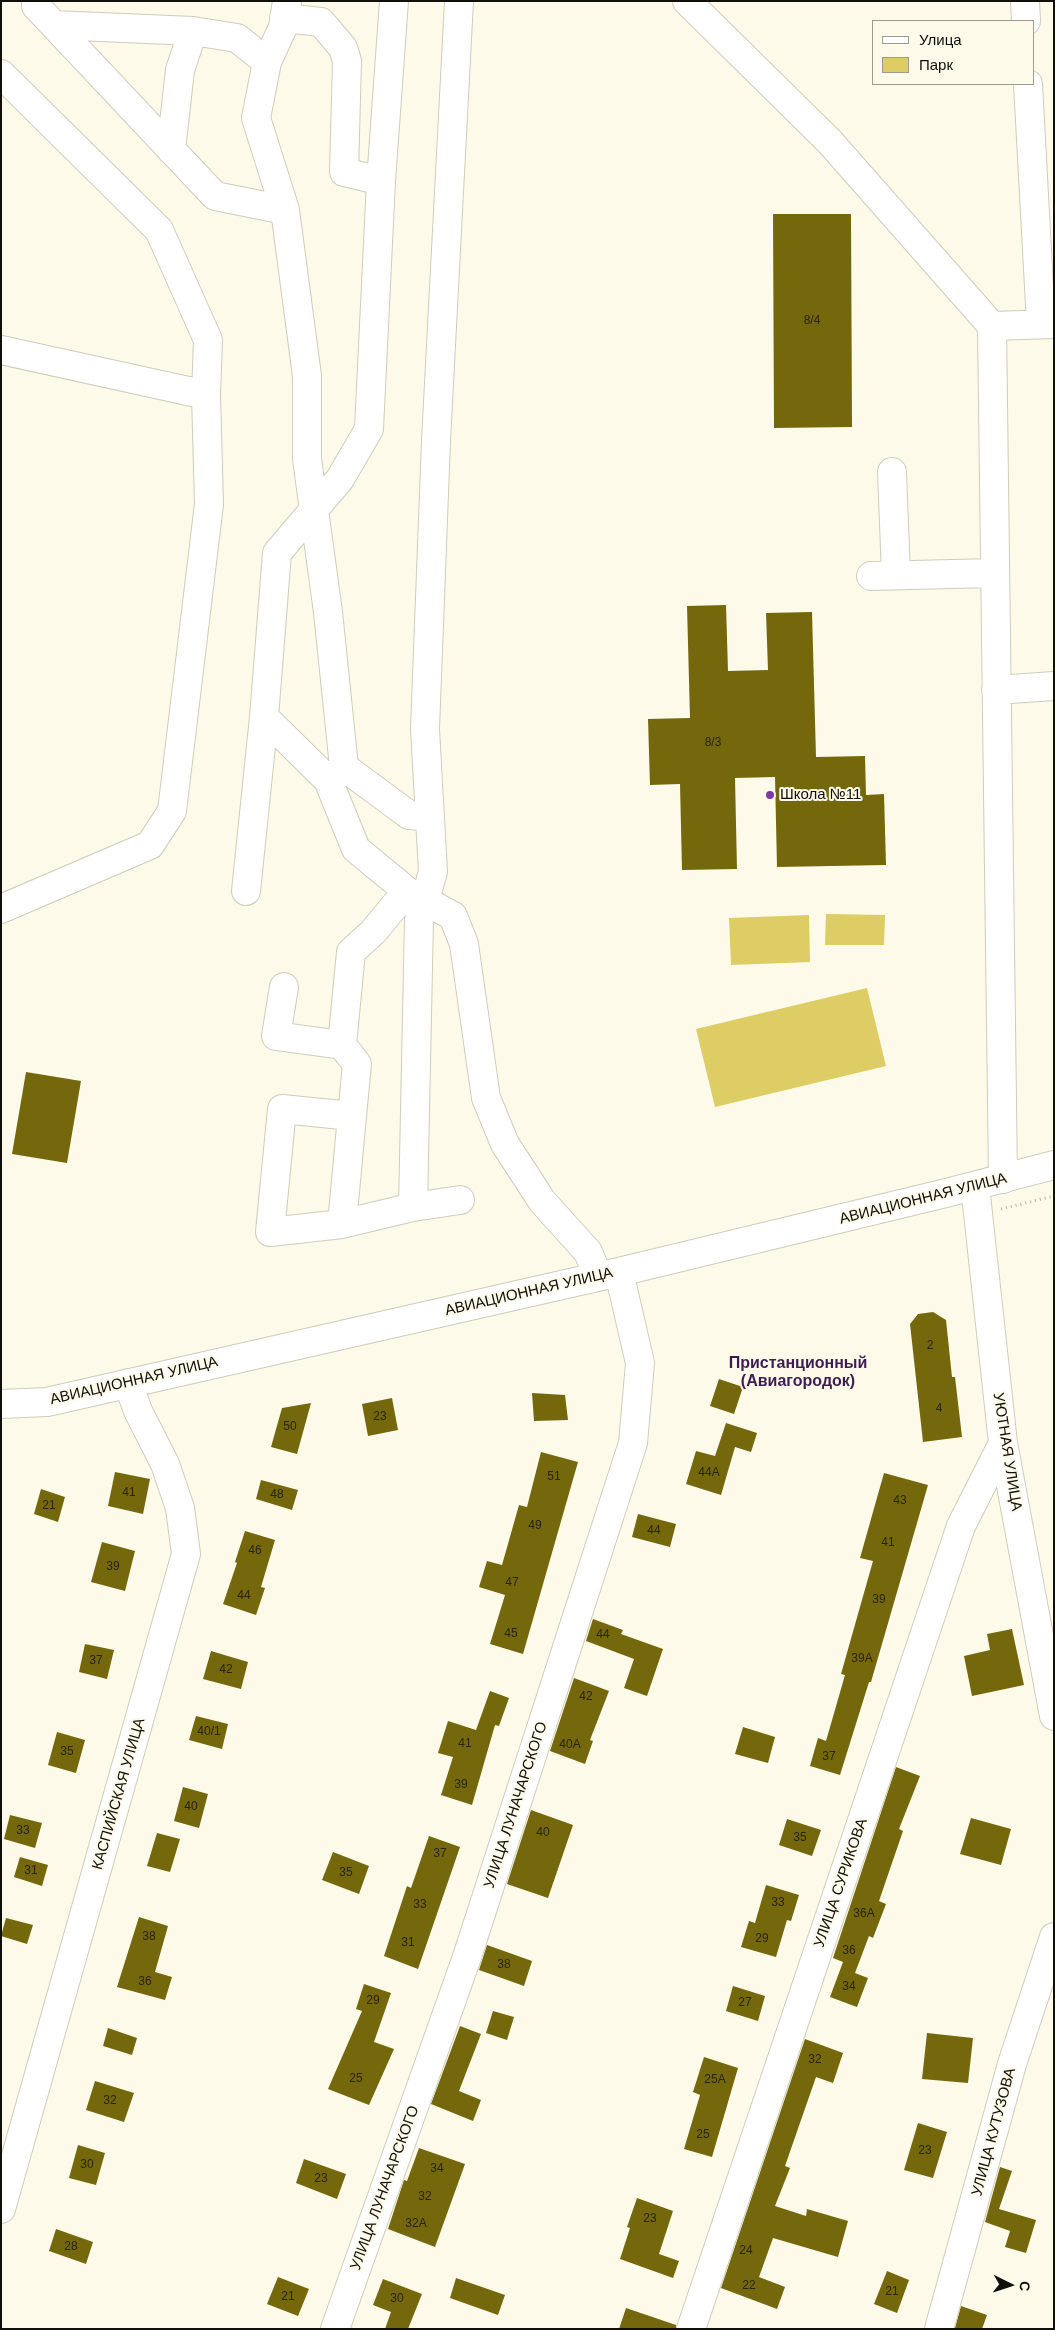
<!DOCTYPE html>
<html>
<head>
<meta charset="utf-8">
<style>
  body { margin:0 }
  #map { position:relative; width:1055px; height:2330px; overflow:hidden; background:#fdfae9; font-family:Arial,sans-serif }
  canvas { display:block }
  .frame { position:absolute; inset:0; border:2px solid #100f09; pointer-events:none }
  .legend { position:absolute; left:872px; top:20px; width:162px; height:65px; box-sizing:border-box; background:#fdfae9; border:1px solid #9e9c8f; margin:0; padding:6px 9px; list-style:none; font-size:15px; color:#100f09 }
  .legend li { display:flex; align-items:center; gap:10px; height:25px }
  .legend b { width:25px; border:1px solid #9e9c8f }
  .north { position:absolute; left:985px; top:2260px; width:50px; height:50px; -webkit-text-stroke:4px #fdfae9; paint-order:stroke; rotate:94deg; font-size:14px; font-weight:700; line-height:20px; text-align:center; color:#100f09 }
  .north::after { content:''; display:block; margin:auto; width:18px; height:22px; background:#100f09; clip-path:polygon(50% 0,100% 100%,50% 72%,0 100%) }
</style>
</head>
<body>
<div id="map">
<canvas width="1055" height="2330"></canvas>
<div class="frame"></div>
<ul class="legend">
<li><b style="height:6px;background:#fff"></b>Улица</li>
<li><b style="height:14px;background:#ddcd64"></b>Парк</li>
</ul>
<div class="north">С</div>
</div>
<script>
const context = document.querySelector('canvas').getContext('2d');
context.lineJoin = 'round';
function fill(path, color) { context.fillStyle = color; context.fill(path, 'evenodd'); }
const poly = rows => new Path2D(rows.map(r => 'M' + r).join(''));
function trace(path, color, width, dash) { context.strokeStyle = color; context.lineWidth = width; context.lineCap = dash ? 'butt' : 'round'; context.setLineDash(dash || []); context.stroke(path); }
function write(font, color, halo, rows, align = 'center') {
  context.font = font + ' Arial,sans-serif'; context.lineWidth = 4; context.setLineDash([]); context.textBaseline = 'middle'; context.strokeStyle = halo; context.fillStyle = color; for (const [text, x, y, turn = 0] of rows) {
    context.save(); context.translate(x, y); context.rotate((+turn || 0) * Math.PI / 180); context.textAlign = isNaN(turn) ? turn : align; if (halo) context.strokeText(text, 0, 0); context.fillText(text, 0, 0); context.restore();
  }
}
const green = poly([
  [826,914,885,915,884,945,825,945],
  [809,915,810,962,731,965,729,918],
  [867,988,886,1066,715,1107,696,1029]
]);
const building = poly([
  [773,214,851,214,852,427,774,428],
  [726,605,728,671,768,670,766,613,812,612,816,757,865,756,866,795,884,794,886,865,777,867,775,777,735,778,737,869,682,870,680,784,650,785,648,719,690,718,687,606],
  [26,1072,81,1081,67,1163,12,1154],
  [933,1312,946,1320,952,1377,955,1377,962,1437,923,1442,910,1324,918,1314],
  [719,1379,743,1387,734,1414,710,1406],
  [532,1393,565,1395,568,1420,534,1421],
  [392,1398,398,1430,368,1436,362,1404],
  [311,1403,297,1454,271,1447,282,1408],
  [726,1423,757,1433,751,1452,735,1447,721,1495,686,1484,696,1451,715,1456],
  [541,1452,578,1462,523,1654,490,1644,505,1595,479,1587,487,1561,502,1565,519,1505,527,1507],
  [115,1472,150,1479,143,1514,108,1506],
  [884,1473,928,1485,871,1682,869,1682,840,1775,810,1766,818,1738,826,1741,845,1675,841,1674,873,1561,860,1558],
  [261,1480,298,1490,292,1510,256,1499],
  [41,1489,65,1497,58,1522,34,1514],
  [638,1514,676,1524,670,1547,632,1537],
  [245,1531,275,1540,261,1587,265,1588,256,1615,223,1604,237,1563,235,1562],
  [102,1542,135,1551,125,1591,91,1582],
  [593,1619,623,1630,621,1634,663,1649,647,1696,624,1688,634,1659,586,1641],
  [1012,1629,1024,1685,972,1696,964,1656,990,1650,987,1634],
  [85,1644,114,1650,107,1679,79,1672],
  [211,1651,248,1662,241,1689,203,1679],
  [574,1678,609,1691,590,1740,593,1741,585,1764,550,1751],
  [490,1691,509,1698,499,1726,495,1725,472,1805,441,1795,453,1757,438,1753,448,1721,476,1730],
  [196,1716,228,1724,222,1749,189,1740],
  [743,1727,775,1737,768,1763,735,1754],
  [57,1732,85,1740,76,1773,48,1765],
  [896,1767,920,1776,899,1829,903,1831,879,1901,886,1904,873,1938,869,1936,855,1973,868,1978,857,2007,830,1997,843,1962,833,1958],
  [183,1787,208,1794,199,1828,174,1821],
  [531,1810,573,1825,548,1898,507,1884],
  [10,1815,42,1823,35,1848,4,1839],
  [971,1818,1011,1829,1001,1865,960,1854],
  [787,1819,821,1830,812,1856,779,1845],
  [157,1833,180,1839,170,1872,147,1866],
  [429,1836,460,1847,418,1969,384,1956,407,1886,411,1888],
  [333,1852,369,1866,359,1894,322,1880],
  [20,1857,48,1865,42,1886,14,1877],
  [766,1885,799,1895,791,1921,787,1920,776,1957,741,1947,749,1921,755,1923],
  [139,1917,168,1926,155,1972,172,1977,165,2000,117,1987],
  [6,1918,33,1925,27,1944,1,1936],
  [487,1945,532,1961,524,1986,479,1970],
  [364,1984,391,1993,374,2042,394,2049,369,2105,328,2089,362,2011,356,2009],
  [733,1986,765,1996,758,2021,726,2011],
  [493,2011,514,2017,507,2040,486,2033],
  [460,2026,481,2034,459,2091,481,2100,473,2121,431,2104],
  [108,2028,137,2038,132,2055,103,2046],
  [927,2033,973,2038,968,2083,922,2079],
  [805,2039,843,2053,833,2083,816,2077,785,2166,790,2168,775,2206,806,2216,807,2209,848,2221,838,2257,773,2238,759,2277,785,2287,777,2309,721,2288],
  [704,2057,738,2068,712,2157,684,2149,700,2095,693,2092],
  [95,2081,134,2093,124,2122,86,2110],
  [918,2123,947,2132,933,2178,904,2170],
  [78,2145,105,2153,96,2185,69,2178],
  [419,2148,465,2164,435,2247,388,2229,404,2180,407,2181],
  [304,2159,346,2174,337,2199,296,2183],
  [1000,2167,1012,2171,999,2209,1036,2220,1026,2253,1005,2247,1010,2231,985,2222],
  [637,2198,673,2211,659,2254,679,2261,673,2278,620,2259,630,2228,627,2227],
  [56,2229,93,2242,86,2264,49,2251],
  [887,2271,909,2280,897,2313,874,2304],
  [278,2277,309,2289,298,2316,267,2304],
  [456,2278,505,2295,498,2315,450,2298],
  [383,2279,422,2294,408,2329,385,2329,391,2312,373,2305],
  [961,2306,987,2315,982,2329,955,2328],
  [626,2308,676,2325,676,2329,619,2329]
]);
const path = poly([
  [1001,1209,1054,1196]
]);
const minor = poly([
  [36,1,36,6,215,196,285,210],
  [287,1,283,27,267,62,256,118,285,210,307,376,307,459,328,612,344,767,328,780],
  [394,1,381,181,369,429,340,479,277,553,264,717,328,780,356,849,407,891,453,916,464,944,486,1098,505,1144,542,1201,588,1252,598,1276],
  [687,1,830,142,992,326],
  [1025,1,1026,21],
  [284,18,321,22,343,48,347,61,344,172,381,181],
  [54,25,193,31,237,38,267,62],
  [1,74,159,230,208,340,206,395,209,504,172,811,150,845,1,909],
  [1028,84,1041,324],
  [171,150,180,70,193,31],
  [1,350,206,395],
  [892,472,896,575],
  [871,576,994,573],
  [996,690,1054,686],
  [344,767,409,815,430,817],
  [246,891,264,717],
  [284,987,276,1036,342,1045,351,952,373,932,407,891],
  [342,1045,357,1064,352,1116,342,1224,270,1232,282,1109,352,1116],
  [1003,1179,992,326,1054,324],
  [975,1186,1003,1443,1054,1716],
  [413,1207,419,920,433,872,425,729,436,441,459,1],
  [342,1224,413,1207,460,1200],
  [1,1404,47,1402,619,1272,946,1193,1054,1165],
  [1,2209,186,1554,180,1508,165,1464,138,1411,128,1383],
  [335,2329,467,1957,633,1443,640,1363,619,1272],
  [691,2329,961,1526,1003,1443],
  [939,2329,1012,2064,1054,1937]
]);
const markers = [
  [770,795,5,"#7f37a9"]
];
const numberNames = [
  ["8/4",812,321],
  ["8/3",713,743],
  ["2",930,1346],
  ["4",939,1409],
  ["23",380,1417],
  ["50",290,1427],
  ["44А",709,1473],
  ["51",554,1477],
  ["41",129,1493],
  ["48",277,1495],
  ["43",900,1501],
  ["21",49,1506],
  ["49",535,1526],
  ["44",654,1531],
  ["41",888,1543],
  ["46",255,1551],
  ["39",113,1567],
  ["47",512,1583],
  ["44",244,1596],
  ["39",879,1600],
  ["45",511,1634],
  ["44",603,1635],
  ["39А",862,1659],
  ["37",96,1661],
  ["42",226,1670],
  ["42",586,1697],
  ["40/1",209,1732],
  ["41",465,1744],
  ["40А",570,1745],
  ["35",67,1752],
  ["37",829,1757],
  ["39",461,1785],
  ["40",191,1807],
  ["33",23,1831],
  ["40",543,1833],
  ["35",800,1838],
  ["37",440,1854],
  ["31",31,1871],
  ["35",346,1873],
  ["33",778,1903],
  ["33",420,1905],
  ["36А",864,1914],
  ["38",149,1937],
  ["29",762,1939],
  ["31",408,1943],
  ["36",849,1951],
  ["38",504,1965],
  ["36",145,1982],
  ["34",849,1987],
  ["29",373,2001],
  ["27",745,2003],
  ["32",815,2060],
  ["25",356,2079],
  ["25А",715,2080],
  ["32",110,2101],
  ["25",703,2135],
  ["23",925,2151],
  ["30",87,2165],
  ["34",437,2169],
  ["23",321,2179],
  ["32",425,2197],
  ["23",650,2219],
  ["32А",416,2224],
  ["28",71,2247],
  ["24",746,2251],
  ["22",749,2286],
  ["21",892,2292],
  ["21",288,2297],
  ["30",397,2299]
];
const poiNames = [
  ["Школа №11",780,795]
];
const streetNames = [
  ["АВИАЦИОННАЯ УЛИЦА",923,1199,-14],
  ["АВИАЦИОННАЯ УЛИЦА",529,1292,-13],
  ["АВИАЦИОННАЯ УЛИЦА",134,1381,-13],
  ["УЮТНАЯ УЛИЦА",1007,1452,81],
  ["КАСПИЙСКАЯ УЛИЦА",119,1794,-74],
  ["УЛИЦА ЛУНАЧАРСКОГО",516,1805,-72],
  ["УЛИЦА СУРИКОВА",841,1883,-71],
  ["УЛИЦА КУТУЗОВА",994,2132,-75],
  ["УЛИЦА ЛУНАЧАРСКОГО",385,2188,-70]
];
const neighbourhoodNames = [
  ["Пристанционный",798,1364],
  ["(Авиагородок)",798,1382]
];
fill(green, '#ddcd64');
fill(building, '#75680c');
trace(minor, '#ceccbb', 30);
trace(path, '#b3b0a3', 3, [1, 4]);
trace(minor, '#fff', 28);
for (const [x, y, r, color] of markers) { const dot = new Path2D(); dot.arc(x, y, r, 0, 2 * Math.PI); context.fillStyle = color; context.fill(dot); trace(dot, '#fdfae9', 2); }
write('12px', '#29250a', null, numberNames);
write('15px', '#100f09', '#fdfae9', poiNames, 'left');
write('15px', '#100f09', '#fdfae9', streetNames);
write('bold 16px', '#3e1c53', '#fdfae9', neighbourhoodNames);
</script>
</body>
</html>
